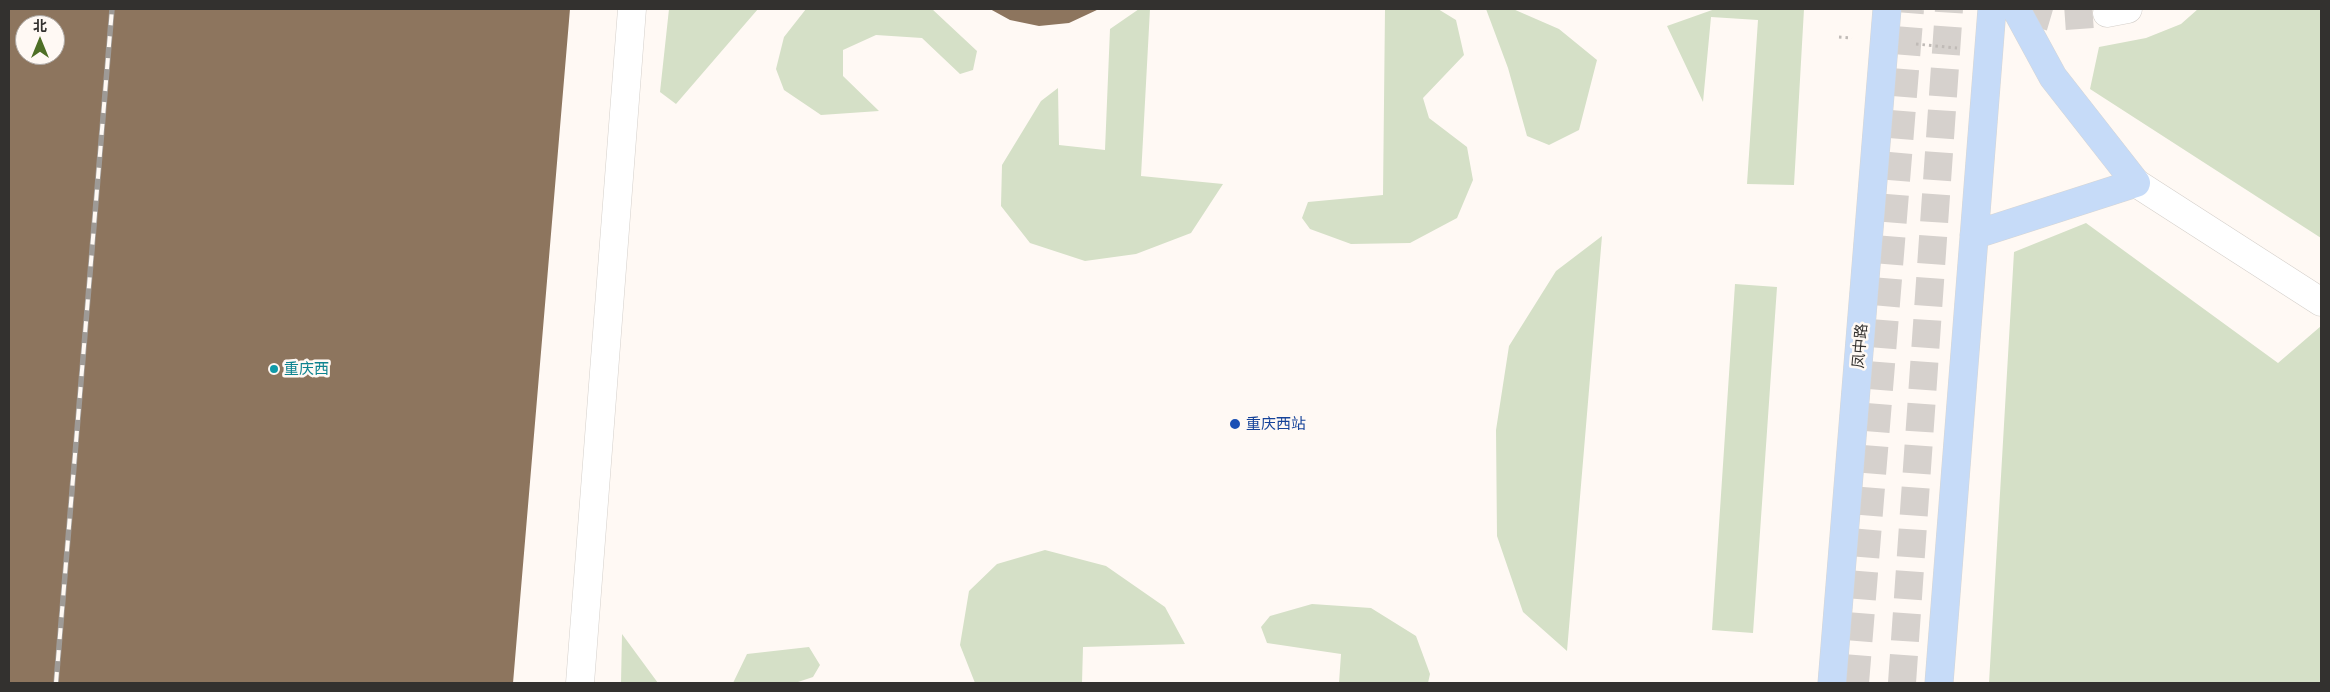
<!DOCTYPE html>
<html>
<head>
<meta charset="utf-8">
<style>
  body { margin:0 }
  #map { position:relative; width:2330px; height:692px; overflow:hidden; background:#fff9f4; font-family:"Exo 2","Noto Sans SC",sans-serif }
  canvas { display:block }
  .frame { position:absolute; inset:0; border:10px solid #33312f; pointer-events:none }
  .north { position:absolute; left:15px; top:15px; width:50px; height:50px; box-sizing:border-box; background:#fff9f4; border:1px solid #ada9a5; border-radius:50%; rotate:0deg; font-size:14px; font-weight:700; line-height:20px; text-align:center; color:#33312f }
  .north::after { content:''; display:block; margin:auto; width:18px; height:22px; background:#4e6f26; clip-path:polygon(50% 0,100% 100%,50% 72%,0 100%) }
</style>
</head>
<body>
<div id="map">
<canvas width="2330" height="692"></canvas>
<div class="frame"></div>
<div class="north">北</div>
</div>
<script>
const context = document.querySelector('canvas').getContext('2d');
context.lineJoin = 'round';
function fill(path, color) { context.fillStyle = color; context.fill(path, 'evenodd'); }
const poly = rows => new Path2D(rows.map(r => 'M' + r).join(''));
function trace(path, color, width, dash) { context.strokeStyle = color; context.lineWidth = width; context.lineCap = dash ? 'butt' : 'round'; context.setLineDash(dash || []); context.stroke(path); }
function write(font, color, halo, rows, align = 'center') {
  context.font = font + ' "Exo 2","Noto Sans SC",sans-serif'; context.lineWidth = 5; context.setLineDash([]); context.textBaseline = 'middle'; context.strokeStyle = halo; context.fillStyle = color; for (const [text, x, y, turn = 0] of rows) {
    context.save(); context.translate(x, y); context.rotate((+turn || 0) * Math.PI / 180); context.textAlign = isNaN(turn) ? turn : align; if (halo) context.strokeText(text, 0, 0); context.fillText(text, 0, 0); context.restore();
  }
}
const green = poly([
  [669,9,758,9,676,104,660,92],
  [806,9,932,9,977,51,973,70,960,74,922,38,876,35,843,50,843,76,879,111,821,115,784,90,776,69,784,37],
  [1139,9,1150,9,1141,176,1223,184,1191,233,1136,254,1085,261,1030,243,1001,206,1002,165,1041,101,1058,88,1059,145,1105,150,1110,29],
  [1385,9,1438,9,1456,20,1464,55,1423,98,1429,118,1467,147,1473,180,1457,218,1410,243,1351,244,1310,229,1302,218,1308,202,1383,195],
  [1486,9,1513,9,1559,29,1597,60,1579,130,1549,145,1527,136,1508,68],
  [1715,9,1804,9,1794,185,1747,184,1758,20,1711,17,1703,102,1667,26],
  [2198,9,2321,9,2321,238,2090,89,2099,47,2146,38,2181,24],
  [2086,223,2278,363,2321,326,2321,683,1989,683,2014,252],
  [1602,236,1567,651,1523,612,1497,536,1496,430,1509,346,1556,271],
  [1735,284,1777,287,1753,633,1712,630],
  [1045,550,1106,566,1165,607,1185,644,1083,647,1082,683,975,683,960,645,969,591,997,564],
  [1312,604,1371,608,1416,636,1430,674,1428,683,1339,683,1341,654,1267,643,1261,627,1270,616],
  [622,634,658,683,621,683],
  [809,647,820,665,813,677,795,683,733,683,747,654]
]);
const building = poly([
  [9,9,570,9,513,683,9,683],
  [25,25,55,25,55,55,25,55],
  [990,9,1099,9,1069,23,1039,26,1010,20]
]);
const minorTunnel = poly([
  [2024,9,2051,17,2107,13]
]);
const majorTunnel = poly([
  [1855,683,1910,9],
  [1902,683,1949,9]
]);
const path = poly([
  [1839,37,1852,38],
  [1916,44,1957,48]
]);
const minor = poly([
  [2107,13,2128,9],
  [2136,183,2321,302],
  [580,683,632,9]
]);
const major = poly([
  [1974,235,2136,183,2053,77,2016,9],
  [1832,683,1887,9],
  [1939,683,1992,9]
]);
const rail = poly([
  [56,683,112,9]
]);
const markers = [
  [274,369,5,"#0f9aa8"],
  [1235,424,6,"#1a4fb4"]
];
const streetNames = [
  ["凤中路",1860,346,-85]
];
const cultureNames = [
  ["重庆西",284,369]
];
const transitNames = [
  ["重庆西站",1246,424]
];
fill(green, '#d5e0c7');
fill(building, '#8d755e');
trace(minorTunnel, '#d6d1cd', 28, [28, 14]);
trace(majorTunnel, '#d6d1cd', 28, [28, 14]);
trace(minor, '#d4cfca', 29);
trace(major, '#d6d6d5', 29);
trace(path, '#c0bbb7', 3, [2.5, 4]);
trace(minor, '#fff', 28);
trace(major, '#c6dbf8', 28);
trace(rail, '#9e9a96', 5.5);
trace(rail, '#fff9f4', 4, [11]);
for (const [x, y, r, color] of markers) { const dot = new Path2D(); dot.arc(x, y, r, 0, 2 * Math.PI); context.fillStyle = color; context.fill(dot); trace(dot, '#fff9f4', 2); }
write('15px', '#33312f', '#fff9f4', streetNames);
write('15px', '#0d838f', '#fff9f4', cultureNames, 'left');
write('15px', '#164399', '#fff9f4', transitNames, 'left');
</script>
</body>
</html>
